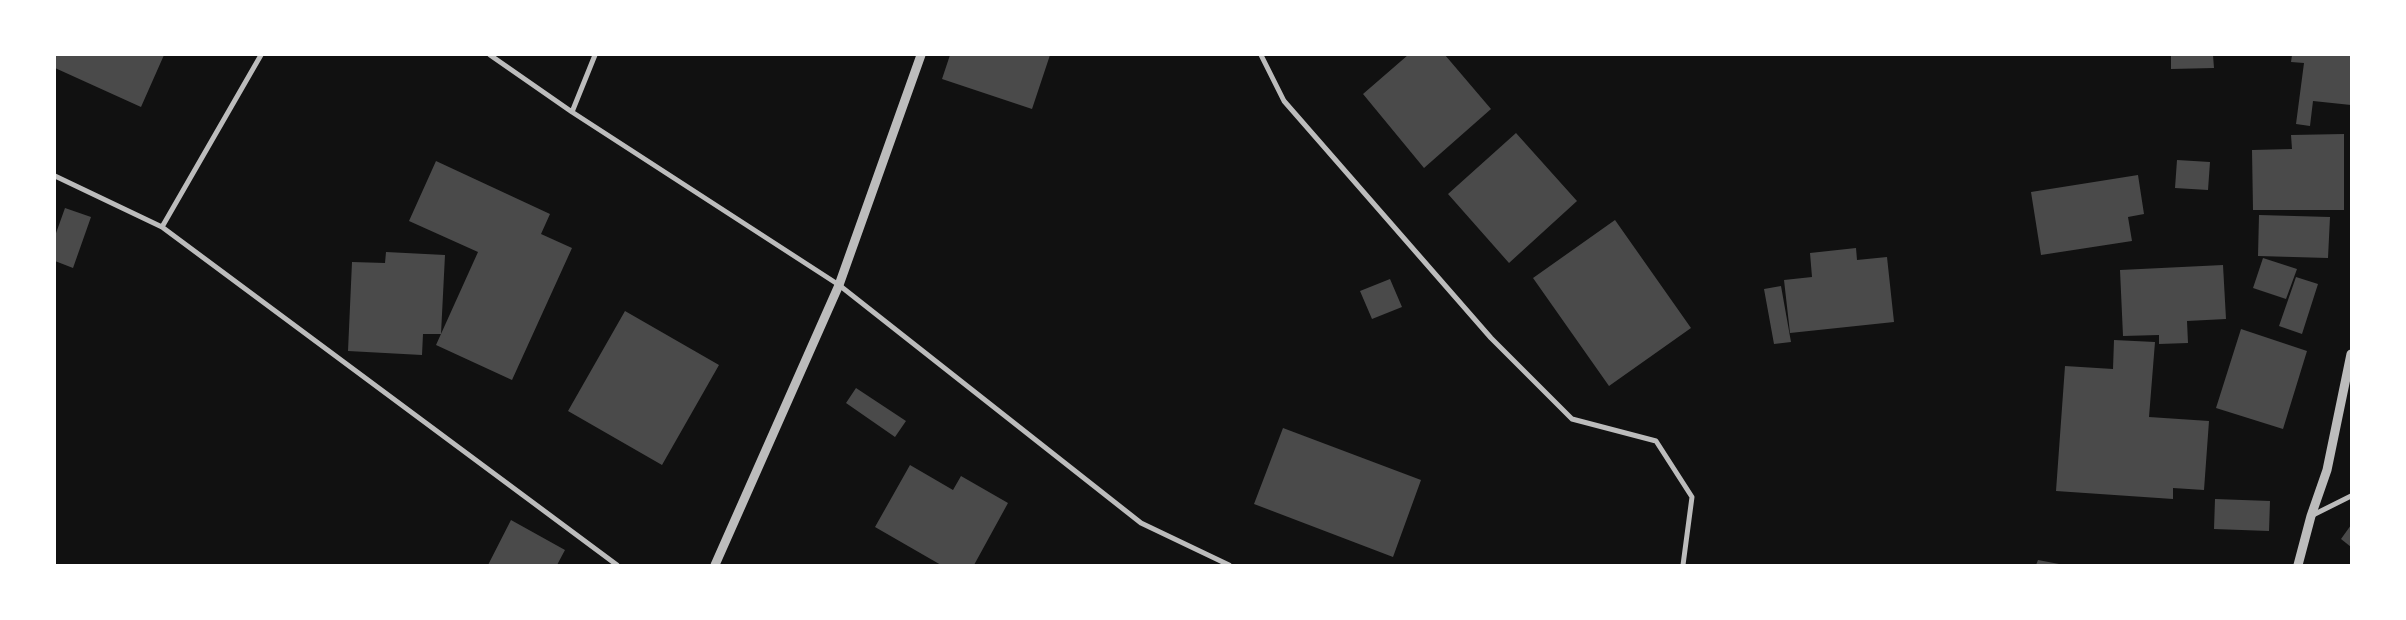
<!DOCTYPE html>
<html>
<head>
<meta charset="utf-8">
<style>
  body { margin:0 }
  #map { position:relative; width:2406px; height:620px; overflow:hidden; background:#111; font-family:Barlow,sans-serif }
  canvas { display:block }
  .frame { position:absolute; inset:0; border:56px solid #fff; pointer-events:none }
</style>
</head>
<body>
<div id="map">
<canvas width="2406" height="620"></canvas>
<div class="frame"></div>
</div>
<script>
const context = document.querySelector('canvas').getContext('2d');
context.lineJoin = 'round';
function fill(path, color) { context.fillStyle = color; context.fill(path, 'evenodd'); }
const poly = rows => new Path2D(rows.map(r => 'M' + r).join(''));
function trace(path, color, width, dash) { context.strokeStyle = color; context.lineWidth = width; context.lineCap = dash ? 'butt' : 'round'; context.setLineDash(dash || []); context.stroke(path); }
const building = poly([
  [55,55,164,55,141,107,55,68],
  [950,55,1050,55,1032,109,942,79],
  [1408,55,1445,55,1491,109,1424,168,1363,94],
  [2171,55,2213,55,2214,68,2171,69],
  [2292,55,2351,55,2351,105,2313,101,2310,126,2296,124,2304,63,2291,62],
  [1516,133,1577,201,1509,263,1448,194],
  [2344,134,2344,210,2253,210,2252,150,2292,149,2291,135],
  [2177,160,2210,162,2208,190,2175,188],
  [436,161,550,214,541,234,572,248,512,380,436,345,478,252,409,221],
  [2138,175,2144,214,2128,217,2132,241,2041,255,2031,192],
  [65,208,91,217,73,268,55,261,55,236],
  [2259,215,2330,217,2328,258,2258,256],
  [1615,220,1691,328,1609,386,1533,278],
  [1856,248,1857,260,1887,257,1894,322,1790,333,1784,280,1812,277,1810,253],
  [386,252,445,255,441,334,423,334,422,355,348,351,352,262,385,263],
  [2263,258,2297,269,2286,299,2253,288],
  [2223,265,2226,319,2187,321,2188,343,2159,344,2159,335,2123,336,2120,270],
  [2296,277,2318,284,2302,334,2279,326],
  [1390,279,1402,307,1372,319,1360,291],
  [1781,286,1791,342,1774,344,1764,289],
  [625,311,719,365,662,465,568,411],
  [2241,329,2307,351,2283,429,2216,408],
  [2114,340,2155,342,2149,417,2209,421,2204,490,2173,488,2173,499,2056,491,2065,366,2113,369],
  [856,388,906,421,895,437,846,403],
  [1283,428,1421,480,1393,557,1254,504],
  [910,465,953,490,961,476,1008,503,974,565,941,565,875,527],
  [2215,499,2270,501,2269,531,2214,529],
  [511,520,565,550,557,565,488,565],
  [2351,525,2351,547,2341,539],
  [2038,560,2059,564,2059,565,2036,565]
]);
const minor = poly([
  [490,55,572,112,839,285,1141,523,1229,565],
  [1261,55,1284,101,1491,338,1572,419,1656,441,1692,497,1683,565],
  [572,112,595,55],
  [55,176,162,227,617,565],
  [162,227,261,55],
  [2311,516,2351,496]
]);
const tertiary = poly([
  [715,565,839,285,921,55],
  [2298,565,2311,516,2327,470,2351,354]
]);
fill(building, '#4a4a4a');
trace(minor, '#bcbcbc', 5);
trace(tertiary, '#bcbcbc', 9);
</script>
</body>
</html>
